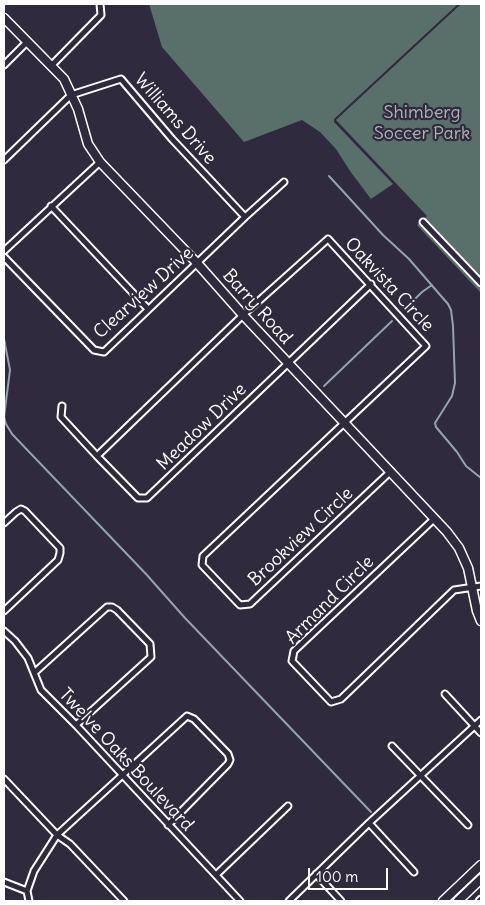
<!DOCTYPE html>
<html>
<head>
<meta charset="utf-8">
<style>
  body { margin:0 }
  #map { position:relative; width:485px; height:905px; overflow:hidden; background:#2f2a3d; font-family:Delius,sans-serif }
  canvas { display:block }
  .frame { position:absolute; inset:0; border:5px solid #fff; pointer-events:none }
  .scale { position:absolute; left:308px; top:868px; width:80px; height:22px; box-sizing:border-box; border:2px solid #fff; border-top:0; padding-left:6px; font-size:15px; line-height:18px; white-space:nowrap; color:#fff; -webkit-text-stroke:4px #2f2a3d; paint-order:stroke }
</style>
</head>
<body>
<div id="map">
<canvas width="485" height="905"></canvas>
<div class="frame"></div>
<div class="scale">100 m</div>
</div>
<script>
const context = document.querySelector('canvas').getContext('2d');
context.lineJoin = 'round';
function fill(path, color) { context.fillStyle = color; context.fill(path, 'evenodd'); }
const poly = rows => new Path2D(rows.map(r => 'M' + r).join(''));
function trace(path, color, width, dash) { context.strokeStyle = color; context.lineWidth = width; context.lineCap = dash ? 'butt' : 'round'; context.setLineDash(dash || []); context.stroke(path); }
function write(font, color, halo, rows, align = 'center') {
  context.font = font + ' Delius,sans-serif'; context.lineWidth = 4.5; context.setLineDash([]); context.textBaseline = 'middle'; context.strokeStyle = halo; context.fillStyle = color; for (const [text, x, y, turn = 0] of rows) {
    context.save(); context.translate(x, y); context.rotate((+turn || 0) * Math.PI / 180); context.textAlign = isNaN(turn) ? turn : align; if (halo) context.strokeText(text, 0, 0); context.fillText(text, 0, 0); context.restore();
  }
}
const green = poly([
  [149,4,458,4,334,119,334,122,393,184,371,199,350,171,336,149,320,132,302,120,244,142,162,47],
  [461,4,481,4,481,293,417,225,427,216,336,120]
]);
const stream = poly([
  [329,176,383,235,409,259,448,304,451,310,453,326,455,383,452,396,435,423,436,427,457,452,466,466,481,478],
  [406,308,422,292,432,285],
  [4,339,10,370,4,417,6,424,12,434,146,574,185,618,371,812],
  [324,386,392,321]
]);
const street = poly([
  [4,65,27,42],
  [51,66,101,15,100,4],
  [4,160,71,95,121,79,172,139,245,217],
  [51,206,148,309],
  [423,222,481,283],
  [4,251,100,162],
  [4,257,94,350,104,352,245,217,284,182],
  [62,406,61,417,97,456,138,498,147,498,371,284],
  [97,456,243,315,328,239,426,346,203,556,202,565,240,605,250,604,391,471],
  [435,518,294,651,292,661,331,702,341,699,454,590,481,586],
  [4,523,16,512,21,509,25,511,60,548,60,553,58,560,4,611],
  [4,631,15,641,28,658,41,690,76,725,240,901],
  [34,673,107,607,112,607,117,610,150,644,151,657,76,725],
  [445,694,481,733],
  [392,746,468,825],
  [4,779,57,835,70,844,124,901],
  [369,823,414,872],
  [316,874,341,901],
  [216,875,288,806],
  [4,882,27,891],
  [29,901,27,891,34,871,57,835,187,716,194,719,228,754,230,760,228,764,168,825],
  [289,901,369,823,481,720],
  [479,901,481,899]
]);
const secondary = poly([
  [4,18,64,79,78,109,88,144,100,162,197,263,243,315,447,532,459,548,468,568,477,611,481,621],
  [443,901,481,865],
  [458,901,481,879]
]);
const parkNames = [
  ["Shimberg",422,113],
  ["Soccer Park",422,134]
];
const streetNames = [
  ["Williams Drive",175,119,49],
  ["Oakvista Circle",389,285,47],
  ["Clearview Drive",144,293,-42],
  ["Barry Road",257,307,48],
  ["Meadow Drive",202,427,-44],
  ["Brookview Circle",301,537,-43],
  ["Armand Circle",330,600,-45],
  ["Twelve Oaks Boulevard",126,760,47]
];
fill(green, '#596f6a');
trace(stream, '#96a2b0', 2);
trace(street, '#fff', 9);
trace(secondary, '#fff', 11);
trace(street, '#2f2a3d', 5);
trace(secondary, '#2f2a3d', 8);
write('18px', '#acb7b4', '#2f2a3d', parkNames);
write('18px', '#fff', '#2f2a3d', streetNames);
</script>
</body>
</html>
